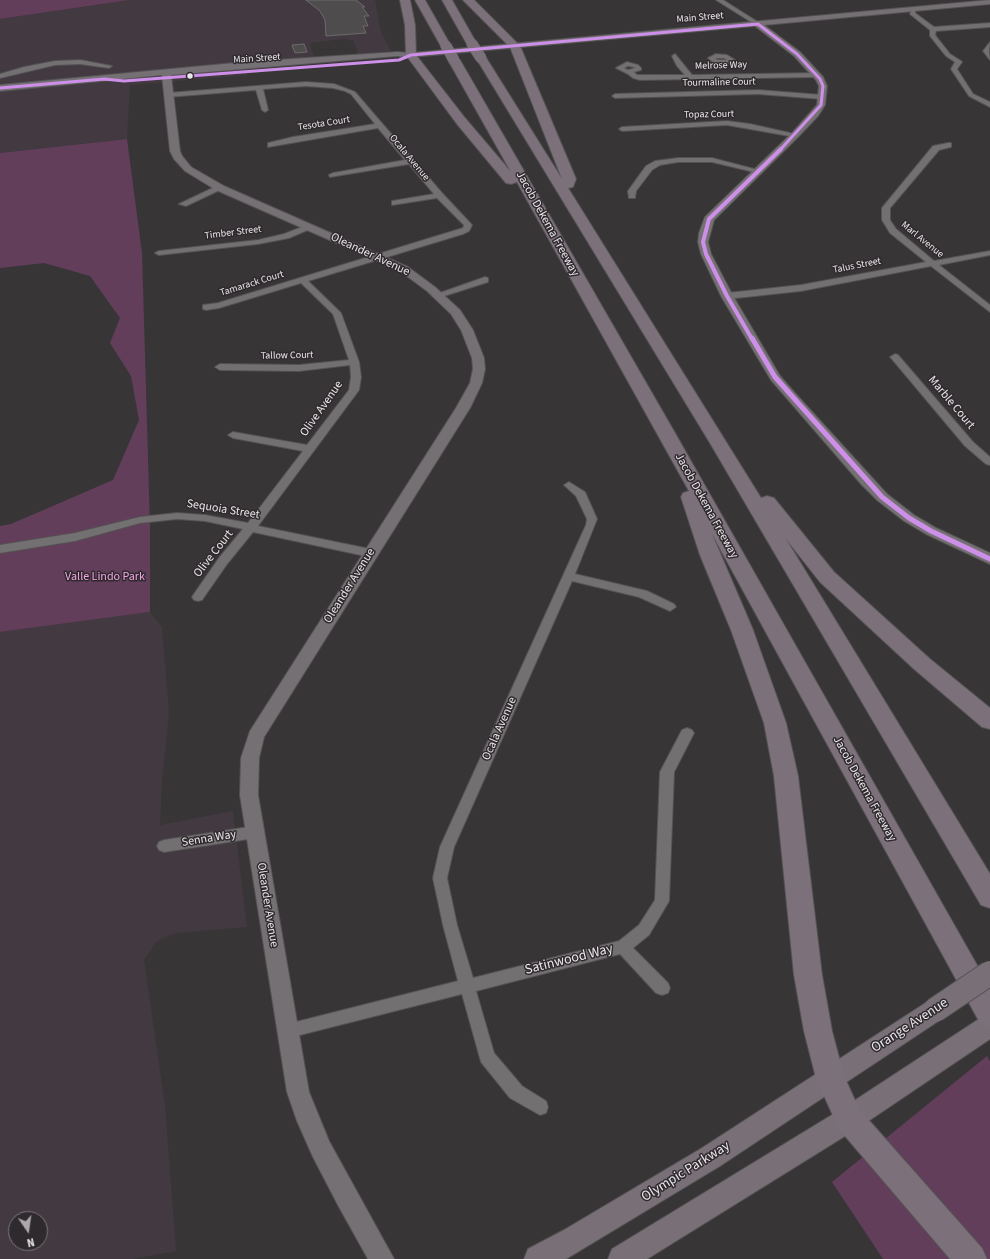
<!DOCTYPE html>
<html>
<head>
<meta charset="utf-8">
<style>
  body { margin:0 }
  #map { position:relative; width:990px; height:1259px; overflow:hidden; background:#383537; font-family:"Source Sans 3",sans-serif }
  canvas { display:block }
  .north { position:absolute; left:8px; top:1211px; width:40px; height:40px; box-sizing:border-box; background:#2f2a2e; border:1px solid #7a7579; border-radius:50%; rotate:167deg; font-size:11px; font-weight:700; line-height:16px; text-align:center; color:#eae6e9 }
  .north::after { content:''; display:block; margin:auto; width:14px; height:18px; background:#aca8ab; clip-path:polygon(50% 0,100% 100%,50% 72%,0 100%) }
</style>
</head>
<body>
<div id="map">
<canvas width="990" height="1259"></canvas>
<div class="north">N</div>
</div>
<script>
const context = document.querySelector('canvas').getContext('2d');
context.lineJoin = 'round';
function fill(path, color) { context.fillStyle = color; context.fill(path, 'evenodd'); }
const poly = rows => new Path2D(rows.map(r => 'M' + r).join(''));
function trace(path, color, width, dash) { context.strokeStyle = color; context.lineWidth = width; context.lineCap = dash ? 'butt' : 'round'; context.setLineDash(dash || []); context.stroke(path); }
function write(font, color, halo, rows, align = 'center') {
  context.font = font + ' "Source Sans 3",sans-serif'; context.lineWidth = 3; context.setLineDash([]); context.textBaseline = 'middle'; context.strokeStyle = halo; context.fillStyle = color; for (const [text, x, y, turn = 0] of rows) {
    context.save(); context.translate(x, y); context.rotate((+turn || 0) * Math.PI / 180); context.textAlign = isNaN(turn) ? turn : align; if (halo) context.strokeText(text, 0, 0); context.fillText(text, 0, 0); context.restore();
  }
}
const built = poly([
  [129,0,375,0,381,32,391,51,358,54,354,41,343,39,310,43,314,57,250,60,247,75,130,85,127,139,0,153,0,19],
  [150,612,162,627,169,712,162,781,160,825,233,811,247,927,175,933,157,941,144,960,165,1105,176,1251,133,1259,0,1259,0,632],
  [16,1219,40,1219,40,1243,16,1243]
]);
const green = poly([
  [0,0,129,0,0,19],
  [127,139,142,253,150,526,150,612,0,632,0,526,11,524,113,480,139,420,131,376,110,343,120,318,90,276,44,263,0,268,0,153],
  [987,1056,990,1061,990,1259,883,1259,832,1182]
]);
const building = poly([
  [306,0,356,0,365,7,362,7,369,16,364,16,368,26,363,26,366,33,326,36,325,20,320,11,306,0],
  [304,44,307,52,295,53,292,45,304,44]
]);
const street = poly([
  [716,0,723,0,761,24,756,25,716,0],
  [912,8,916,8,915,13,934,27,990,23,990,27,936,31,935,35,950,54,961,61,962,62,957,69,973,94,990,102,990,107,969,96,951,69,955,62,946,56,930,36,930,30,910,14,912,8],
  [990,42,989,51,990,60,983,51,990,42],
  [675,54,692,75,816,73,819,75,816,77,640,80,633,78,628,74,616,68,627,62,638,65,641,68,641,70,634,72,637,75,685,75,677,66,672,56,675,54],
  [628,66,634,67,635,68,628,70,624,68,628,66],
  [716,54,727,55,735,60,725,65,714,63,708,58,716,54],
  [715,58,724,58,727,60,718,60,715,58],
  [80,60,112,66,109,68,80,64,55,65,0,78,0,74,24,67,55,61,80,60],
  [306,82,334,84,355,92,442,193,472,225,469,231,463,234,308,281,341,313,359,362,361,377,359,390,258,526,370,549,374,550,376,553,374,556,370,557,253,532,227,564,202,600,198,601,194,600,192,597,194,594,219,558,243,529,205,521,177,519,140,523,75,541,0,553,0,545,75,533,140,517,177,513,205,515,248,523,303,451,233,438,228,435,233,432,307,445,349,390,351,377,350,365,299,371,220,370,215,367,220,364,299,365,349,360,333,314,301,283,219,308,206,310,203,309,203,305,218,303,463,228,464,225,437,198,392,205,392,201,434,194,409,164,330,177,329,175,333,173,405,160,378,128,268,147,268,143,293,137,375,124,351,94,345,91,333,88,306,86,263,89,268,110,265,112,262,110,256,90,168,97,165,95,168,93,306,82],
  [758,90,822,95,825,97,822,99,758,94,615,98,612,96,615,94,758,90],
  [727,121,750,124,799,135,795,137,727,125,622,131,619,129,622,127,727,121],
  [948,143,951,143,951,147,939,150,890,208,890,220,896,229,934,261,990,251,990,255,939,265,990,305,990,312,931,266,801,291,727,299,723,296,727,293,801,285,926,262,890,233,882,220,882,208,933,146,948,143],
  [678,158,712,158,762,171,758,173,712,162,678,162,660,165,652,170,636,191,635,198,629,198,628,191,646,166,655,161,678,158],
  [217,186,224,188,186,206,179,204,217,186],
  [307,225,310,225,310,229,289,238,258,244,159,255,155,253,159,251,258,240,284,234,307,225],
  [485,277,488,278,488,282,438,298,434,295,485,277],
  [895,354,898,355,973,442,990,457,990,465,986,464,965,446,892,359,890,357,895,354],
  [569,482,585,492,597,519,575,574,647,591,674,604,676,607,670,611,639,597,572,581,454,847,447,878,457,925,473,978,619,941,639,925,655,900,660,772,682,730,687,728,692,730,694,733,674,772,669,901,649,935,633,948,668,983,670,988,668,993,662,995,656,993,620,954,476,991,494,1053,522,1086,546,1101,548,1107,546,1113,540,1115,510,1098,481,1062,462,994,288,1038,282,1036,280,1031,282,1026,288,1024,458,981,443,925,433,878,440,847,586,525,587,519,576,496,564,485,569,482],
  [255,826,260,828,262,832,260,836,255,838,164,852,159,850,157,846,159,842,164,840,255,826]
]);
const secondary = poly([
  [990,0,990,4,764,25,800,52,823,77,827,86,825,105,818,116,798,137,714,220,708,242,711,254,733,296,780,376,794,392,887,494,914,515,936,528,990,553,990,564,926,534,904,521,877,500,861,484,771,380,721,296,701,254,698,242,699,233,705,217,792,133,817,105,819,86,816,80,794,56,755,26,411,57,397,56,171,75,180,151,182,156,191,167,224,186,408,267,435,287,460,310,473,330,484,358,485,369,482,383,470,408,264,737,259,758,258,795,309,1092,329,1141,394,1259,368,1259,339,1207,313,1157,297,1121,287,1092,240,795,241,758,250,731,456,408,470,383,473,369,472,358,461,330,451,314,427,291,400,271,216,190,185,171,174,159,170,151,162,75,0,91,0,85,245,62,397,52,411,53,990,0]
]);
const primary = poly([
  [935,999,943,1002,947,1010,943,1018,720,1166,566,1259,524,1259,528,1249,564,1230,702,1148,927,1002,935,999],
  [990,1014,990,1039,858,1128,647,1259,608,1259,612,1249,840,1110,982,1017,990,1014]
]);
const highway = poly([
  [400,0,410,0,415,25,416,55,465,118,511,172,448,60,454,57,460,60,675,433,990,988,990,1027,980,1023,712,534,753,630,786,723,798,776,822,975,832,1031,844,1076,859,1109,982,1248,987,1259,950,1259,839,1129,816,1078,804,1031,794,975,774,776,764,723,731,630,700,555,681,497,683,493,689,491,517,182,511,184,506,183,457,124,406,55,405,25,400,0],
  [415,0,425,0,451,46,450,48,442,48,415,0],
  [442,0,452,0,477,44,476,46,468,46,442,0],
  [463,0,474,0,520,46,576,179,573,187,568,188,761,498,767,496,774,498,834,572,930,659,990,708,990,729,982,727,914,669,820,582,786,539,990,874,990,908,981,905,710,443,476,58,481,55,485,56,562,179,510,47,463,0]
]);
const primaryBridge = poly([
  [935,1010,990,973]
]);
const highwayBridge = poly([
  [472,44,481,58],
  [446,46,454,60]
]);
const bus1Far2 = poly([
  [758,24,797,54,820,79,823,86,821,105,780,150],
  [0,88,104,79,124,81,399,60,411,55,758,24]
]);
const bus1Far1 = poly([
  [752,339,727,296,706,254,703,242,709,219,781,149]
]);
const bus1 = poly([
  [752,338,775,377,882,497,909,518,931,531,990,559]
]);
const markers = [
  [190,76,3.5,"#eae6e9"]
];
const farStreetnames = [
  ["Main Street",700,18,-5],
  ["Main Street",257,59,-4],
  ["Melrose Way",721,66,-2],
  ["Tourmaline Court",719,83,-1],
  ["Topaz Court",709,115,-1],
  ["Tesota Court",324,124,-9],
  ["Ocala Avenue",409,158,50],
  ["Timber Street",233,233,-7],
  ["Marl Avenue",922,240,39],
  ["Talus Street",857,266,-11],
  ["Tamarack Court",252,284,-17],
  ["Tallow Court",287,356,-1]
];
const streetNames = [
  ["Jacob Dekema Freeway",547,224,61],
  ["Oleander Avenue",370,255,25],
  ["Marble Court",951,403,50],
  ["Olive Avenue",322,409,-55],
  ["Jacob Dekema Freeway",706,506,61],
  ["Sequoia Street",223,510,9],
  ["Olive Court",214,554,-52],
  ["Oleander Avenue",350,586,-58],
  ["Ocala Avenue",500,729,-66],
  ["Jacob Dekema Freeway",864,789,61],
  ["Senna Way",209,839,-9],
  ["Oleander Avenue",267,905,81]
];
const parkNames = [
  ["Valle Lindo Park",105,577]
];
const nearStreetnames = [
  ["Satinwood Way",569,960,-14],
  ["Orange Avenue",910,1026,-33],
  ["Olympic Parkway",686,1172,-32]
];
fill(built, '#433941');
fill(green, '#623e5b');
fill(building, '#4e4c4c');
trace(building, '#6c6b6b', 1);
trace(street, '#545253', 2);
trace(secondary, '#545253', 2);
trace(primary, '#545253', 2);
trace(highway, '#545253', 2);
fill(street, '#737072');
fill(secondary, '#757074');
fill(primary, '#797077');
fill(highway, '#7c707a');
trace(primaryBridge, '#545253', 26, []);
trace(highwayBridge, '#545253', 12, []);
trace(primaryBridge, '#797077', 24);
trace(highwayBridge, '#7c707a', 11);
trace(bus1Far2, '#ce8fe9', 3);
trace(bus1Far1, '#ce8fe9', 4);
trace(bus1, '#ce8fe9', 5);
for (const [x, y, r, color] of markers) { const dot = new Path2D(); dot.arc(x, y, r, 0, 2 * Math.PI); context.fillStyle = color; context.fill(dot); trace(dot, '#2f2a2e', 1.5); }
write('10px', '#eae6e9', '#2f2a2e', farStreetnames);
write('12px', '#eae6e9', '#2f2a2e', streetNames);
write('12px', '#f2a5e4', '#2f2a2e', parkNames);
write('14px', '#eae6e9', '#2f2a2e', nearStreetnames);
</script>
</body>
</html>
